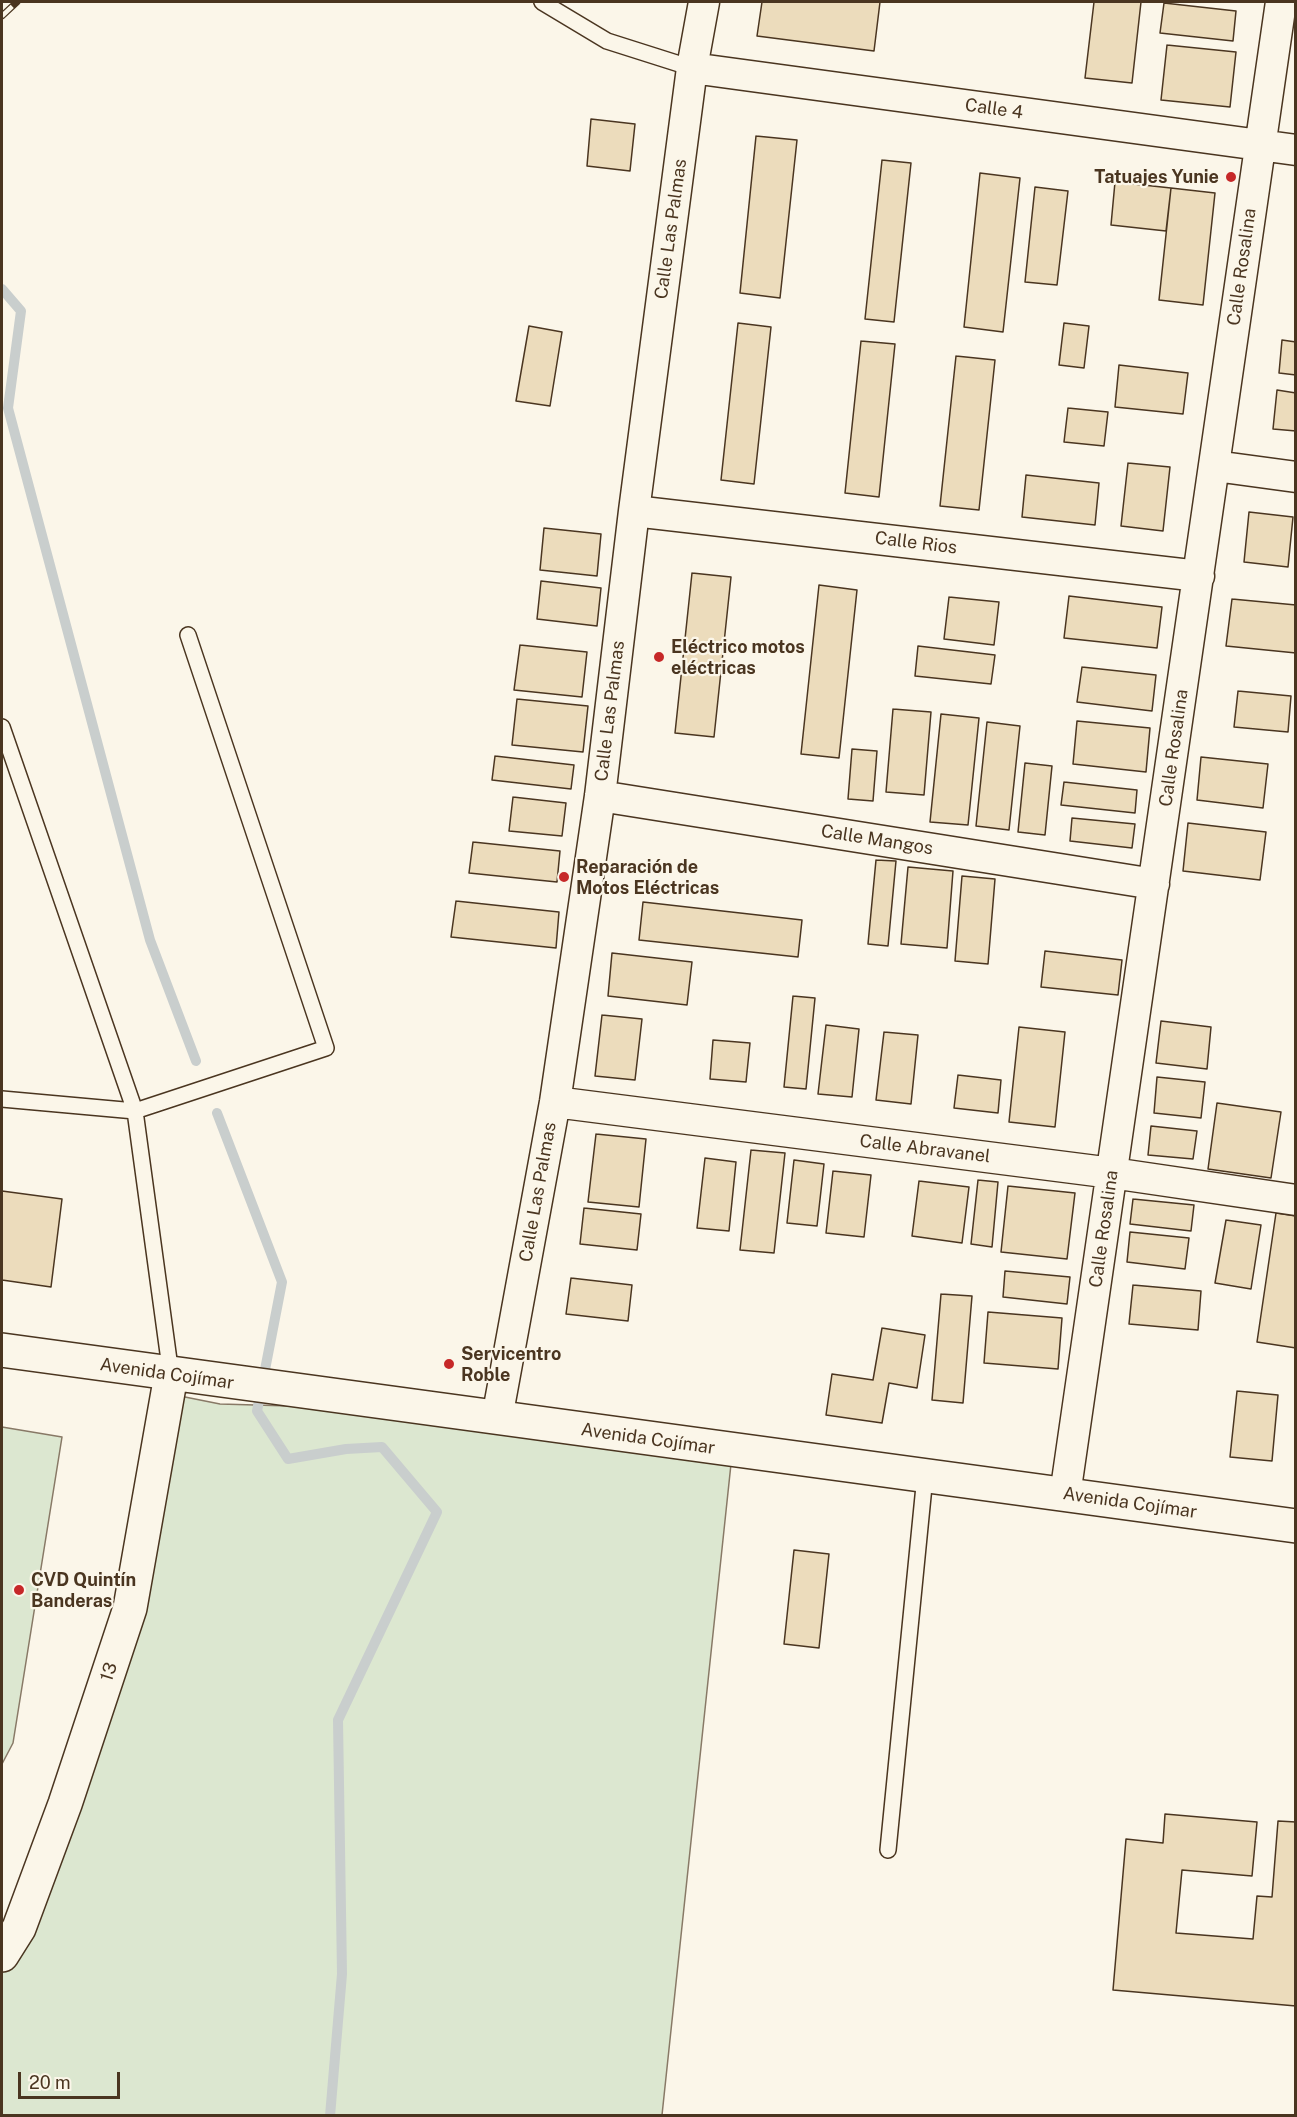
<!DOCTYPE html>
<html>
<head>
<meta charset="utf-8">
<style>
  body { margin:0 }
  #map { position:relative; width:1297px; height:2117px; overflow:hidden; background:#fbf6e9; font-family:"Public Sans",sans-serif }
  canvas { display:block }
  .frame { position:absolute; inset:0; border:3px solid #4a3520; pointer-events:none }
  .scale { position:absolute; left:18px; top:2072px; width:102px; height:27px; box-sizing:border-box; border:3px solid #4a3520; border-top:0; padding-left:8px; font-size:18px; line-height:21px; white-space:nowrap; color:#4a3520; -webkit-text-stroke:4px #fbf6e9; paint-order:stroke }
</style>
</head>
<body>
<div id="map">
<canvas width="1297" height="2117"></canvas>
<div class="frame"></div>
<div class="scale">20 m</div>
</div>
<script>
const context = document.querySelector('canvas').getContext('2d');
context.lineJoin = 'round';
function fill(path, color) { context.fillStyle = color; context.fill(path, 'evenodd'); }
const poly = rows => new Path2D(rows.map(r => 'M' + r).join(''));
function trace(path, color, width, dash) { context.strokeStyle = color; context.lineWidth = width; context.lineCap = dash ? 'butt' : 'round'; context.setLineDash(dash || []); context.stroke(path); }
function write(font, color, halo, rows, align = 'center') {
  context.font = font + ' "Public Sans",sans-serif'; context.lineWidth = 4.5; context.setLineDash([]); context.textBaseline = 'middle'; context.strokeStyle = halo; context.fillStyle = color; for (const [text, x, y, turn = 0] of rows) {
    context.save(); context.translate(x, y); context.rotate((+turn || 0) * Math.PI / 180); context.textAlign = isNaN(turn) ? turn : align; if (halo) context.strokeText(text, 0, 0); context.fillText(text, 0, 0); context.restore();
  }
}
const green = poly([
  [180,1396,220,1404,290,1406,731,1464,662,2115,2,2115,2,1955,19,1928,180,1396],
  [2,1427,62,1437,13,1743,2,1764,2,1427]
]);
const stream = poly([
  [2,289,21,311,8,408,150,940,196,1061],
  [217,1113,282,1282,257,1411,288,1459,346,1449,382,1447,437,1512,338,1720,342,1974,330,2116]
]);
const building = poly([
  [762,2,880,2,874,51,757,36,762,2],
  [1094,2,1141,2,1132,83,1085,78,1094,2],
  [1164,3,1236,11,1233,41,1160,33,1164,3],
  [1167,45,1236,52,1230,107,1161,100,1167,45],
  [591,119,635,124,630,171,587,166,591,119],
  [756,136,797,140,780,298,740,293,756,136],
  [882,160,911,163,894,322,865,319,882,160],
  [980,173,1020,178,1003,332,964,327,980,173],
  [1115,182,1171,188,1166,231,1111,225,1115,182],
  [1035,187,1068,191,1057,285,1025,282,1035,187],
  [1171,188,1215,193,1203,305,1159,300,1171,188],
  [738,323,771,327,754,484,721,480,738,323],
  [1064,323,1089,326,1084,368,1059,365,1064,323],
  [529,326,562,332,550,406,516,401,529,326],
  [1282,340,1296,342,1296,375,1279,373,1282,340],
  [861,341,895,344,879,497,845,493,861,341],
  [956,356,995,360,979,510,940,506,956,356],
  [1119,365,1188,373,1183,414,1115,407,1119,365],
  [1277,390,1296,393,1296,431,1273,429,1277,390],
  [1068,408,1108,412,1104,446,1064,442,1068,408],
  [1128,463,1170,467,1163,531,1121,526,1128,463],
  [1026,475,1099,483,1095,525,1022,517,1026,475],
  [1249,512,1293,517,1288,567,1244,562,1249,512],
  [544,528,601,534,597,576,540,570,544,528],
  [692,573,731,577,714,737,675,733,692,573],
  [541,581,601,588,597,626,537,619,541,581],
  [819,585,857,590,839,758,801,754,819,585],
  [1069,596,1162,607,1157,648,1064,638,1069,596],
  [949,597,999,602,994,645,944,639,949,597],
  [1232,599,1296,605,1296,653,1226,646,1232,599],
  [520,645,587,652,582,697,514,690,520,645],
  [918,646,995,655,991,684,915,676,918,646],
  [1082,667,1156,675,1152,711,1077,702,1082,667],
  [1238,691,1291,696,1288,732,1234,727,1238,691],
  [517,699,588,706,583,752,512,745,517,699],
  [893,709,931,712,924,795,886,792,893,709],
  [941,714,979,718,968,825,930,822,941,714],
  [1077,721,1150,728,1146,772,1073,764,1077,721],
  [987,722,1020,726,1009,830,976,826,987,722],
  [852,749,877,751,873,801,848,799,852,749],
  [495,756,574,765,571,789,492,780,495,756],
  [1201,757,1268,764,1263,808,1197,800,1201,757],
  [1025,763,1052,766,1045,835,1018,832,1025,763],
  [1064,782,1137,790,1135,813,1061,805,1064,782],
  [513,797,566,803,562,836,509,831,513,797],
  [1072,818,1135,824,1132,848,1070,841,1072,818],
  [1188,823,1266,832,1260,880,1183,871,1188,823],
  [473,842,560,851,557,882,469,873,473,842],
  [876,860,896,861,888,946,868,944,876,860],
  [908,867,953,871,947,948,901,944,908,867],
  [962,876,995,879,988,964,955,961,962,876],
  [456,901,559,912,556,948,451,937,456,901],
  [643,902,802,920,798,957,639,940,643,902],
  [1045,951,1122,960,1118,995,1041,987,1045,951],
  [612,953,692,962,687,1005,608,996,612,953],
  [793,996,815,998,806,1089,784,1087,793,996],
  [602,1015,642,1019,635,1080,595,1076,602,1015],
  [1161,1021,1211,1027,1207,1069,1156,1063,1161,1021],
  [826,1025,859,1029,852,1097,818,1094,826,1025],
  [1019,1027,1065,1032,1055,1127,1009,1122,1019,1027],
  [884,1032,918,1035,911,1104,876,1100,884,1032],
  [713,1040,750,1043,746,1082,710,1079,713,1040],
  [958,1075,1001,1080,998,1113,954,1108,958,1075],
  [1157,1077,1205,1082,1201,1118,1154,1113,1157,1077],
  [1217,1103,1281,1112,1271,1178,1208,1169,1217,1103],
  [1151,1126,1197,1131,1193,1159,1148,1155,1151,1126],
  [596,1134,646,1139,639,1207,588,1202,596,1134],
  [751,1150,785,1153,774,1253,740,1250,751,1150],
  [705,1158,736,1162,729,1231,697,1228,705,1158],
  [794,1160,824,1164,817,1226,787,1223,794,1160],
  [833,1171,871,1175,864,1237,826,1233,833,1171],
  [978,1180,998,1182,992,1247,971,1244,978,1180],
  [919,1181,969,1187,962,1243,912,1236,919,1181],
  [1008,1186,1075,1193,1067,1259,1001,1252,1008,1186],
  [2,1191,62,1199,51,1287,2,1280,2,1191],
  [1133,1199,1194,1205,1191,1231,1130,1224,1133,1199],
  [584,1208,641,1214,637,1250,580,1244,584,1208],
  [1276,1213,1296,1216,1296,1348,1257,1342,1276,1213],
  [1226,1220,1261,1225,1251,1289,1215,1283,1226,1220],
  [1130,1232,1189,1238,1185,1269,1127,1262,1130,1232],
  [1005,1271,1070,1277,1067,1304,1003,1297,1005,1271],
  [571,1278,632,1285,628,1321,566,1314,571,1278],
  [1133,1285,1201,1291,1198,1330,1129,1324,1133,1285],
  [941,1294,972,1296,963,1403,932,1400,941,1294],
  [988,1312,1062,1318,1058,1369,984,1363,988,1312],
  [882,1328,925,1335,917,1388,889,1383,882,1423,826,1415,832,1374,873,1380,882,1328],
  [1237,1391,1278,1395,1272,1461,1230,1457,1237,1391],
  [794,1550,829,1554,819,1648,784,1644,794,1550],
  [1165,1814,1257,1822,1252,1876,1182,1870,1176,1933,1253,1939,1257,1896,1272,1897,1278,1821,1296,1822,1296,2006,1113,1990,1126,1839,1163,1843,1165,1814]
]);
const lane = poly([
  [542,2,607,41,692,68],
  [2,727,135,1111,2,1099],
  [171,1375,135,1111,326,1048,188,635],
  [888,1850,925,1476]
]);
const street = poly([
  [692,68,1296,150],
  [1215,466,1296,477],
  [634,511,1199,576],
  [600,796,1154,884],
  [555,1102,1112,1173,1296,1200],
  [497,1418,555,1102,600,796,634,511,692,68,704,2],
  [1065,1495,1281,2]
]);
const secondary = poly([
  [2,1350,1296,1526],
  [2,1955,19,1928,65,1804,130,1608,171,1375]
]);
const rail = poly([
  [2,16,17,2]
]);
const markers = [
  [1231,177,6,"#c62828"],
  [659,657,6,"#c62828"],
  [564,877,6,"#c62828"],
  [449,1364,6,"#c62828"],
  [19,1590,6,"#c62828"]
];
const streetNames = [
  ["Calle 4",994,109,8],
  ["Calle Las Palmas",671,229,-82],
  ["Calle Rosalina",1242,267,-82],
  ["Calle Rios",916,543,7],
  ["Calle Las Palmas",610,711,-83],
  ["Calle Rosalina",1174,748,-82],
  ["Calle Mangos",877,840,9],
  ["Calle Abravanel",925,1149,7],
  ["Calle Las Palmas",538,1192,-80],
  ["Calle Rosalina",1104,1229,-82],
  ["Avenida Cojímar",167,1374,8],
  ["Avenida Cojímar",648,1439,8],
  ["Avenida Cojímar",1130,1503,8],
  ["13",109,1672,-72]
];
const poiNames = [
  ["Tatuajes Yunie",1219,177,"right"],
  ["Eléctrico motos",671,647],
  ["eléctricas",671,668],
  ["Reparación de",576,867],
  ["Motos Eléctricas",576,888],
  ["Servicentro",461,1354],
  ["Roble",461,1375],
  ["CVD Quintín",31,1580],
  ["Banderas",31,1601]
];
fill(green, '#dce7d0');
trace(green, '#887966', 1.5);
trace(stream, '#c9cecd', 10);
fill(building, '#ecdcbc');
trace(building, '#4a3520', 1.5);
trace(lane, '#4a3520', 18);
trace(street, '#4a3520', 33);
trace(secondary, '#4a3520', 36);
trace(lane, '#fbf6e9', 15);
trace(street, '#fbf6e9', 30);
trace(secondary, '#fbf6e9', 33);
trace(rail, '#4a3520', 7);
trace(rail, '#fbf6e9', 4.5, [14]);
for (const [x, y, r, color] of markers) { const dot = new Path2D(); dot.arc(x, y, r, 0, 2 * Math.PI); context.fillStyle = color; context.fill(dot); trace(dot, '#fbf6e9', 2); }
write('18px', '#4a3520', '#fbf6e9', streetNames);
write('bold 18px', '#4a3520', '#fbf6e9', poiNames, 'left');
</script>
</body>
</html>
